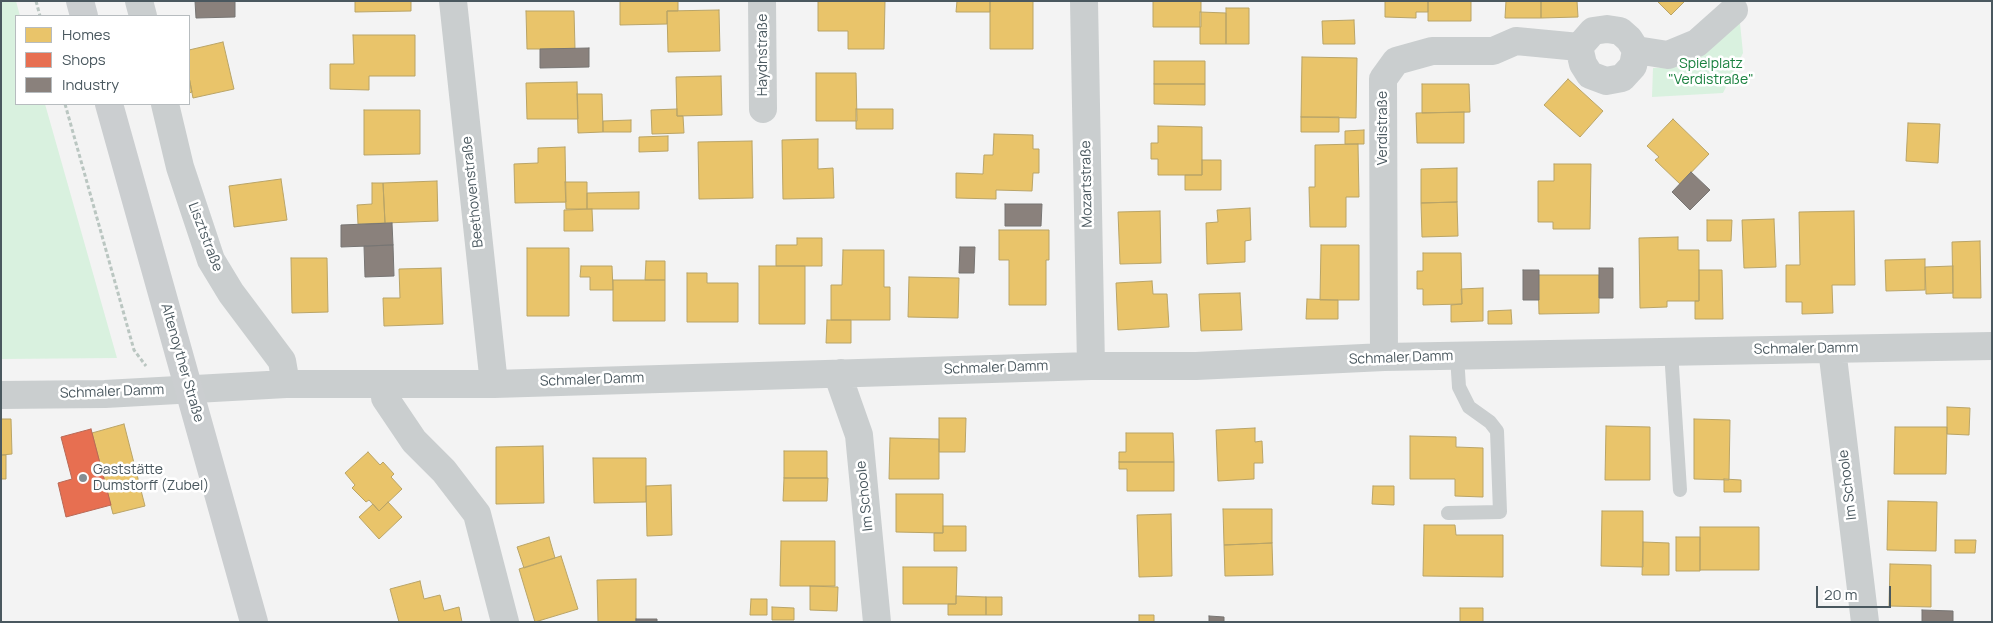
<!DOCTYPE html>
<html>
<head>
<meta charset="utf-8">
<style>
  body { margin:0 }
  #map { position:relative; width:1993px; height:623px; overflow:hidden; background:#f3f3f3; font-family:Manrope,sans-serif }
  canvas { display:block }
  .frame { position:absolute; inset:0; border:2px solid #4a585f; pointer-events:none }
  .legend { position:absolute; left:15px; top:15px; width:175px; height:90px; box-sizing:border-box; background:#fff; border:1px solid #b7bcbf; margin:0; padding:6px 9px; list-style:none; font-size:15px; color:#4a585f }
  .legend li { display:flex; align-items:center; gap:10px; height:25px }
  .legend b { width:25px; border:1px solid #b7bcbf }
  .scale { position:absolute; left:1816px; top:586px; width:75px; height:22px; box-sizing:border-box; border:2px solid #4a585f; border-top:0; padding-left:6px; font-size:15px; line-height:18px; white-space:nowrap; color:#4a585f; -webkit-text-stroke:4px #fff; paint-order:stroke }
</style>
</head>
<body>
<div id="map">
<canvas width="1993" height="623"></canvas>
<div class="frame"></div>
<ul class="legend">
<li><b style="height:14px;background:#e9c46a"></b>Homes</li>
<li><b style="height:14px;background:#e76f51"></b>Shops</li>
<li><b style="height:14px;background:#8a817c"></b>Industry</li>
</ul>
<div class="scale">20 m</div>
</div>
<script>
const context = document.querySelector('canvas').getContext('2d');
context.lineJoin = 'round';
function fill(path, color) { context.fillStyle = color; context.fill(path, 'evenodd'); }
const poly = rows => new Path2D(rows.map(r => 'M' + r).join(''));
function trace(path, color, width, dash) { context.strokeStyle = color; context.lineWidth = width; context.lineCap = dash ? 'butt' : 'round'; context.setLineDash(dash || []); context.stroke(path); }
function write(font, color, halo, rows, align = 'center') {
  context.font = font + ' Manrope,sans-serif'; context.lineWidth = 5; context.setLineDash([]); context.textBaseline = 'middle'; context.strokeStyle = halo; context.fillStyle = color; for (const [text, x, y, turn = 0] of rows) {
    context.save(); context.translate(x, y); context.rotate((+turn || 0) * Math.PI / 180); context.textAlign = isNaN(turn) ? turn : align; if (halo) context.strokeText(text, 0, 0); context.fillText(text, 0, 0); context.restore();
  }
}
const green = poly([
  [1,1,16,1,20,16,16,16,16,104,45,104,117,358,1,359],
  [1731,21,1740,23,1743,53,1723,93,1652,97,1653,68,1690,65]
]);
const homes = poly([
  [355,1,411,1,411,11,355,12,355,1],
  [620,1,678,1,678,11,667,11,667,24,620,25,620,1],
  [818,1,885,1,884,49,848,49,848,31,818,31,818,1],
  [957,1,990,1,990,12,956,12,957,1],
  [990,1,1033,1,1033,49,990,49,990,1],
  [1153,1,1201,1,1201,27,1153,27,1153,1],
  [1385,1,1428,1,1428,12,1416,12,1416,18,1385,17,1385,1],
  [1428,1,1471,1,1471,21,1428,21,1428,1],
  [1506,1,1541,1,1541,18,1505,18,1506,1],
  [1541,1,1577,1,1578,17,1541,18,1541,1],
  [1657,1,1685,1,1671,15,1657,1],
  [1226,8,1249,8,1249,44,1226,44,1226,8],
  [719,10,720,51,668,52,667,11,719,10],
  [526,11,574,11,575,49,527,49,526,11],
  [1200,12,1226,13,1226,44,1200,44,1200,12],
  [1354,20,1355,44,1323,44,1322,21,1354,20],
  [353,35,415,35,415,76,369,76,369,90,330,89,330,64,354,64,353,35],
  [223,42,234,89,193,98,189,77,189,50,223,42],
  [1302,57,1357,58,1356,118,1301,117,1302,57],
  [1154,61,1205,61,1205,84,1154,84,1154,61],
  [816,73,856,73,857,121,816,121,816,73],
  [721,76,722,115,677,116,676,77,721,76],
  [189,77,192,92,189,93,189,77],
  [1568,79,1603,111,1580,137,1544,105,1568,79],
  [577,82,578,119,527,119,526,83,577,82],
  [1154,84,1205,84,1205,105,1154,104,1154,84],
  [1422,84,1469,84,1470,112,1422,113,1422,84],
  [577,94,602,94,603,132,578,133,577,94],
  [677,109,677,116,683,116,684,133,652,134,651,110,677,109],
  [856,109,893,109,893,129,856,129,856,109],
  [364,110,420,110,420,154,364,155,364,110],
  [1464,112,1464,143,1417,143,1416,113,1464,112],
  [1301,117,1339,117,1339,132,1301,132,1301,117],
  [1673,119,1709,154,1680,184,1655,160,1659,157,1647,146,1673,119],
  [631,120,631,132,603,132,603,121,631,120],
  [1908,123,1940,124,1938,163,1906,161,1908,123],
  [1158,126,1202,127,1202,175,1158,175,1158,159,1151,159,1151,143,1158,143,1158,126],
  [1364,130,1364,144,1345,144,1345,131,1364,130],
  [994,134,1033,135,1033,149,1039,149,1039,173,1033,173,1032,191,996,190,996,199,956,198,956,173,983,174,984,155,993,155,994,134],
  [668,136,668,151,639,152,639,137,668,136],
  [818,139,818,169,833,168,834,198,783,199,782,140,818,139],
  [752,141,753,198,699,199,698,142,752,141],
  [1358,144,1359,197,1346,197,1346,227,1310,227,1309,187,1315,187,1315,145,1358,144],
  [565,147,566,202,515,203,514,164,538,163,538,148,565,147],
  [1202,160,1221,160,1221,190,1185,190,1185,175,1202,175,1202,160],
  [1554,164,1591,164,1590,229,1553,229,1553,222,1538,222,1538,181,1554,181,1554,164],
  [1457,168,1457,202,1421,203,1421,169,1457,168],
  [281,179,287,220,234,227,229,186,281,179],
  [437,181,438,221,385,223,383,183,437,181],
  [565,182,587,182,587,209,566,209,565,182],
  [372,183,383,183,385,223,358,224,357,205,372,204,372,183],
  [639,192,639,209,587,209,587,193,639,192],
  [1457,202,1458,236,1422,237,1421,203,1457,202],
  [1250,208,1251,240,1245,241,1245,262,1207,264,1206,223,1218,222,1217,210,1250,208],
  [592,209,593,231,564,231,564,210,592,209],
  [1160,211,1161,263,1120,264,1118,212,1160,211],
  [1854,211,1855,285,1832,285,1833,313,1802,314,1802,302,1786,302,1786,265,1800,265,1799,212,1854,211],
  [1774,219,1776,267,1744,268,1742,220,1774,219],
  [1707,220,1732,220,1731,241,1707,241,1707,220],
  [999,230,1049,230,1049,260,1046,260,1046,305,1009,305,1009,260,999,260,999,230],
  [1678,237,1678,250,1699,250,1699,301,1667,301,1667,307,1640,308,1639,238,1678,237],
  [797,238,822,238,822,266,776,266,776,245,797,245,797,238],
  [1980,241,1981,298,1953,298,1952,242,1980,241],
  [1321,245,1359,245,1359,300,1320,300,1321,245],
  [527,248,569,248,569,316,527,316,527,248],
  [843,250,884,250,884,287,890,287,890,320,831,320,831,285,842,285,843,250],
  [1423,253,1461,253,1462,304,1423,305,1423,289,1417,289,1417,271,1423,271,1423,253],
  [291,258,327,258,328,312,292,313,291,258],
  [1925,259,1925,290,1886,291,1885,260,1925,259],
  [646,261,665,261,665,280,645,280,646,261],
  [581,266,612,266,613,290,590,290,590,277,580,277,581,266],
  [759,266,805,266,805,324,759,324,759,266],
  [1953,266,1953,293,1926,294,1925,267,1953,266],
  [441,268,443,324,384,326,383,298,400,298,399,269,441,268],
  [1699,270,1722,270,1723,319,1695,319,1695,301,1699,301,1699,270],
  [687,273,707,273,707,283,738,283,738,322,687,322,687,273],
  [1538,275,1599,275,1599,313,1539,314,1538,275],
  [909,277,959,278,958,318,908,317,909,277],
  [613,280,665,280,665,321,613,321,613,280],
  [1152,281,1153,294,1167,294,1169,327,1118,330,1116,283,1152,281],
  [1483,288,1483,321,1451,322,1451,305,1462,304,1461,289,1483,288],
  [1240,293,1242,330,1201,331,1199,294,1240,293],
  [1307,299,1338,300,1338,319,1306,319,1307,299],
  [1511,310,1512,324,1488,324,1488,311,1511,310],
  [827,320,851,320,851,343,826,343,827,320],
  [1947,407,1970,408,1969,435,1947,434,1947,407],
  [939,418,966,418,965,452,939,452,939,418],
  [1,419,11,419,12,454,1,455,1,419],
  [1694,419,1730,420,1729,480,1694,479,1694,419],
  [124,424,145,506,113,514,92,433,124,424],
  [1606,426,1650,427,1650,480,1605,480,1606,426],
  [1895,427,1947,427,1946,474,1894,474,1895,427],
  [1255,428,1255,442,1262,441,1263,463,1254,463,1254,479,1218,481,1216,430,1255,428],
  [1126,433,1173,433,1174,462,1119,462,1119,452,1126,452,1126,433],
  [1410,436,1456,437,1456,447,1483,448,1483,497,1455,496,1455,479,1410,479,1410,436],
  [890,438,939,439,939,479,889,479,890,438],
  [543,446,544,503,496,504,496,447,543,446],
  [784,451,827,451,827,478,784,478,784,451],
  [368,452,380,465,383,462,394,474,391,477,402,489,379,511,369,500,366,502,352,488,355,485,345,473,368,452],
  [1,455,6,455,6,479,1,479,1,455],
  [593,458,646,458,646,502,594,503,593,458],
  [1119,462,1174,462,1174,491,1127,491,1127,469,1119,469,1119,462],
  [784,478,828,478,827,501,783,501,784,478],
  [1724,479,1741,480,1741,492,1724,492,1724,479],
  [671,485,672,535,647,536,646,486,671,485],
  [1373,486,1394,486,1394,505,1372,504,1373,486],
  [896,494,943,494,943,533,896,532,896,494],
  [1888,501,1937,502,1936,551,1887,550,1888,501],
  [388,502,402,517,379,539,359,517,373,504,379,511,388,502],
  [1223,509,1272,509,1272,543,1224,545,1223,509],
  [1602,511,1643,511,1643,567,1601,566,1602,511],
  [1171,514,1172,576,1139,577,1137,515,1171,514],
  [1424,525,1455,525,1456,535,1503,535,1503,577,1423,576,1424,525],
  [943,526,966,526,966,551,934,551,934,533,943,533,943,526],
  [1700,527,1759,527,1759,570,1700,570,1700,527],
  [549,537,555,558,524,568,517,547,549,537],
  [1676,537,1700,537,1700,571,1676,571,1676,537],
  [1955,540,1976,540,1975,553,1955,553,1955,540],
  [781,541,835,541,835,586,780,586,781,541],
  [1643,542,1669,543,1669,575,1642,575,1643,542],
  [1272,543,1273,575,1225,576,1224,545,1272,543],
  [561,556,578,609,535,622,519,569,561,556],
  [1890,564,1931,565,1931,607,1889,606,1890,564],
  [903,567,957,567,956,604,903,604,903,567],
  [636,579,636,622,598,622,597,580,636,579],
  [420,581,424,599,440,595,444,611,459,607,462,622,399,622,390,589,420,581],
  [810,586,838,587,837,611,810,610,810,586],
  [956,596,986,597,986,615,948,615,948,604,956,604,956,596],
  [986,597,1002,597,1002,615,986,615,986,597],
  [751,599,767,599,767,615,750,615,751,599],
  [772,607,794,608,794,620,772,620,772,607],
  [1460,608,1483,608,1483,622,1460,622,1460,608],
  [1139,615,1154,615,1154,622,1139,622,1139,615]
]);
const shops = poly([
  [91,429,111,505,66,517,58,483,72,479,61,437,91,429]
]);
const industry = poly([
  [195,1,235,1,235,17,196,18,195,1],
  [589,48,589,67,540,68,540,49,589,48],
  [1691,172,1710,190,1690,210,1672,192,1691,172],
  [1005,204,1042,204,1041,226,1005,226,1005,204],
  [392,223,393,245,341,247,341,225,392,223],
  [393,245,394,276,365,277,364,246,393,245],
  [960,247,975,247,974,273,959,273,960,247],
  [1599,268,1613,268,1613,298,1599,298,1599,268],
  [1523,270,1539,270,1539,300,1523,300,1523,270],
  [1922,610,1953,611,1953,622,1922,622,1922,610],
  [1209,616,1224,617,1224,622,1209,622,1209,616],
  [636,619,657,619,657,622,636,622,636,619]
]);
const path = poly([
  [36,1,40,16],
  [65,104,134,350,146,366]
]);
const lane = poly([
  [1671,351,1680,490],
  [1448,513,1500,512,1497,431,1490,422,1469,407,1459,387,1457,356]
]);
const street = poly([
  [139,1,143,16],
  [453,1,494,384],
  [762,1,763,109],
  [1084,1,1091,366],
  [1636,50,1668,55,1697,43,1734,10],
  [165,104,180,167,211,260,231,293,282,361,286,384],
  [1832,349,1865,622],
  [1384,357,1383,79,1396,61,1432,51,1493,51,1516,41,1579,47,1583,64,1590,75,1606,81,1622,78,1633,66,1636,50,1629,39,1620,31,1607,29,1593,31,1579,47],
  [841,373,841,384,859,435,877,622],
  [385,385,385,398,414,441,444,471,477,514,505,622],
  [1,395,105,394,286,384,494,384,1091,366,1196,366,1384,357,1992,346]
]);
const secondary = poly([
  [80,1,84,16],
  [109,104,254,622]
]);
const markers = [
  [83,478,5,"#858e93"]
];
const streetNames = [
  ["Haydnstraße",763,55,-90],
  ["Verdistraße",1383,128,-90],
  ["Mozartstraße",1087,184,-91],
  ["Beethovenstraße",473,192,-96],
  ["Lisztstraße",205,237,69],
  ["Schmaler Damm",1806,349,-1],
  ["Schmaler Damm",1401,358,-2],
  ["Altenoyther Straße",182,363,74],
  ["Schmaler Damm",996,368,-2],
  ["Schmaler Damm",592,380,-2],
  ["Schmaler Damm",112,392,-2],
  ["Im Schoole",1848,485,-97],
  ["Im Schoole",865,496,-96]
];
const parkNames = [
  ["Spielplatz",1711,64],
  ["\"Verdistraße\"",1711,80]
];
const poiNames = [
  ["Gaststätte",93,470],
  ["Dumstorff (Zubel)",93,486]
];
fill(green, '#d9f1df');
fill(homes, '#e9c46a');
trace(homes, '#b9a467', 1);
fill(shops, '#e76f51');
trace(shops, '#b86855', 1);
fill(industry, '#8a817c');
trace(industry, '#777573', 1);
trace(path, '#bac6c1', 3, [4, 2.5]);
trace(lane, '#cacecf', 14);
trace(street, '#cacecf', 28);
trace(secondary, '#cbced0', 28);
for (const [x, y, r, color] of markers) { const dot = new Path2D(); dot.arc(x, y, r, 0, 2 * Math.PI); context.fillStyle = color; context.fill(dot); trace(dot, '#fff', 2); }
write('14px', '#4a585f', '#fff', streetNames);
write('14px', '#1a813f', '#fff', parkNames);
write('14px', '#4a585f', '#fff', poiNames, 'left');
</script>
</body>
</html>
